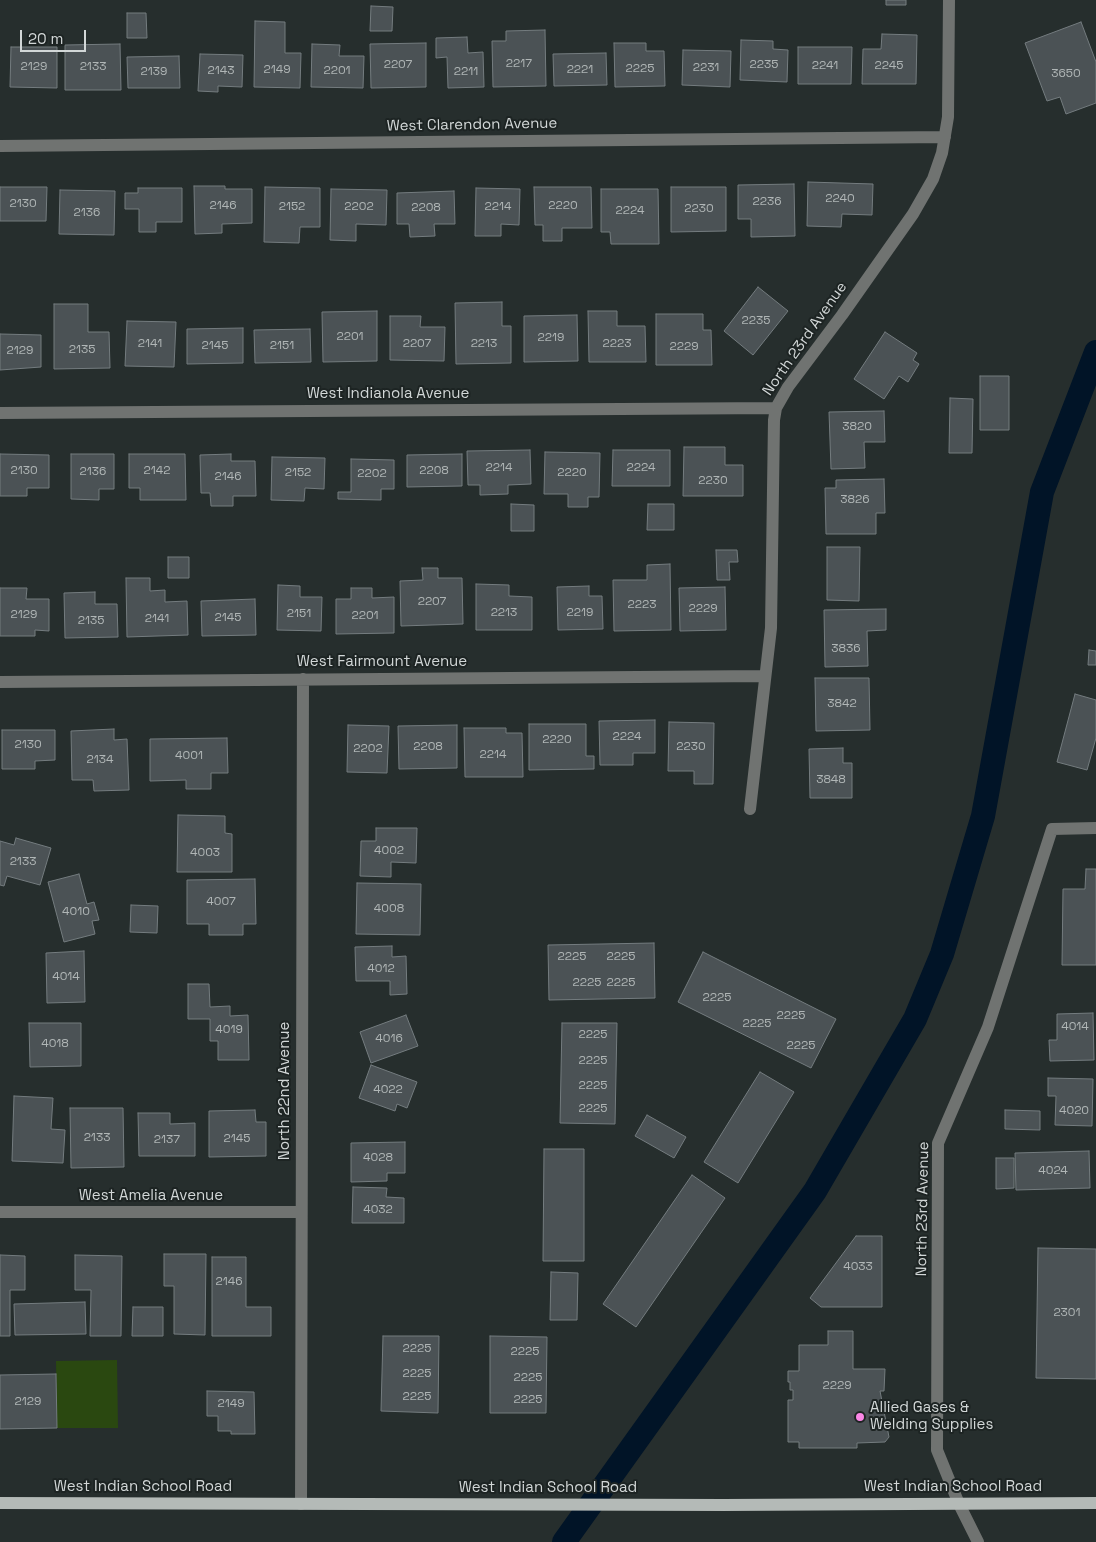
<!DOCTYPE html>
<html>
<head>
<meta charset="utf-8">
<style>
	body { margin:0 }
	#map { position:relative; width:1096px; height:1542px; overflow:hidden; background:#262e2d; font-family:"Space Grotesk",sans-serif }
	canvas { display:block }
	.scale { position:absolute; left:20px; top:30px; width:66px; height:22px; box-sizing:border-box; border:2px solid #d2d7d7; border-top:0; padding-left:6px; font-size:15px; line-height:18px; white-space:nowrap; color:#d2d7d7; -webkit-text-stroke:4px #1d2423; paint-order:stroke }
</style>
</head>
<body>
<div id="map">
<canvas width="1096" height="1542"></canvas>
<div class="scale">20 m</div>
</div>
<script>
const context = document.querySelector('canvas').getContext('2d');
context.lineJoin = 'round';
function fill(path, color) { context.fillStyle = color; context.fill(path, 'evenodd'); }
const shape = rows => new Path2D(rows.map(r => 'M' + r).join(''));
function strokePath(path, color, width, dash) { context.strokeStyle = color; context.lineWidth = width; context.lineCap = dash ? 'butt' : 'round'; context.setLineDash(dash || []); context.stroke(path); }
function label(font, color, halo, rows, align = 'center') {
  context.font = font + ' "Space Grotesk",sans-serif'; context.lineWidth = 4; context.setLineDash([]); context.textBaseline = 'middle'; context.strokeStyle = halo; context.fillStyle = color; for (const [text, x, y, turn = 0] of rows) {
    context.save(); context.translate(x, y); context.rotate((+turn || 0) * Math.PI / 180); context.textAlign = isNaN(turn) ? turn : align; if (halo) context.strokeText(text, 0, 0); context.fillText(text, 0, 0); context.restore();
  }
}
const green = shape([
	[117,1360,118,1428,57,1428,56,1361]
]);
const canal = shape([
	[564,1542,815,1191,915,1019,942,954,983,816,1042,492,1096,352]
]);
const building = shape([
	[886,0,906,0,906,5,886,5,886,0],
	[371,6,393,7,392,31,370,31,371,6],
	[127,13,146,13,147,38,127,38,127,13],
	[255,21,285,22,285,53,301,53,300,88,254,87,255,21],
	[1081,22,1096,62,1096,103,1066,114,1060,97,1047,101,1025,43,1081,22],
	[545,30,546,86,493,87,492,41,506,41,506,31,545,30],
	[882,34,917,35,916,84,862,84,863,49,881,49,882,34],
	[467,37,468,53,483,52,484,87,448,88,447,57,436,58,436,38,467,37],
	[741,40,773,41,773,49,788,50,787,82,740,80,741,40],
	[426,43,426,87,371,88,370,44,426,43],
	[614,43,646,43,646,51,664,51,665,86,615,87,614,43],
	[120,44,121,90,65,90,65,45,120,44],
	[312,44,340,45,339,56,364,56,363,88,311,87,312,44],
	[11,47,57,47,57,88,10,87,11,47],
	[798,47,852,47,851,84,798,84,798,47],
	[683,50,731,51,730,87,682,85,683,50],
	[606,53,607,85,554,86,553,54,606,53],
	[200,54,243,55,242,87,218,86,218,92,198,91,200,54],
	[179,56,180,88,128,88,127,57,179,56],
	[808,182,873,184,872,215,842,214,841,227,807,226,808,182],
	[794,184,795,236,751,237,751,219,738,219,738,185,794,184],
	[194,186,225,186,225,189,252,189,252,223,222,224,222,233,195,234,194,186],
	[0,187,47,187,46,221,0,221,0,187],
	[265,187,320,188,320,227,300,227,299,243,264,242,265,187],
	[534,187,591,187,592,228,562,228,562,241,543,241,543,225,535,225,534,187],
	[671,187,726,187,726,231,671,232,671,187],
	[138,188,182,188,182,222,156,222,156,232,139,232,139,209,125,209,125,193,138,193,138,188],
	[476,188,520,189,519,225,501,224,501,236,475,236,476,188],
	[331,189,387,190,386,225,356,224,356,241,330,240,331,189],
	[601,189,658,189,659,244,611,244,610,232,601,232,601,189],
	[60,190,115,191,114,235,59,234,60,190],
	[454,191,455,224,434,224,435,236,410,237,409,224,397,224,397,193,454,191],
	[758,287,788,311,753,355,724,331,758,287],
	[502,302,502,326,511,326,511,363,456,364,455,303,502,302],
	[54,304,88,304,88,332,109,332,110,368,54,369,54,304],
	[377,311,377,361,323,362,322,312,377,311],
	[588,311,617,311,617,326,645,326,646,362,589,362,588,311],
	[656,314,703,314,703,330,711,330,712,365,656,365,656,314],
	[577,315,578,361,524,362,524,316,577,315],
	[390,316,421,316,420,327,445,327,444,361,390,360,390,316],
	[127,321,176,322,174,367,125,366,127,321],
	[243,328,243,363,187,364,187,329,243,328],
	[310,329,311,362,255,363,254,330,310,329],
	[885,332,917,353,913,360,919,364,908,382,899,376,884,399,854,379,885,332],
	[0,334,41,335,41,367,0,370,0,334],
	[980,376,1009,376,1009,430,980,430,980,376],
	[950,398,973,399,972,453,949,453,950,398],
	[884,411,885,442,864,442,865,468,831,469,829,412,884,411],
	[684,447,725,447,725,465,743,465,743,496,683,496,684,447],
	[530,450,531,484,508,485,508,494,480,495,480,485,468,485,467,451,530,450],
	[613,450,670,450,670,486,612,486,613,450],
	[545,452,600,453,599,497,588,497,588,507,568,507,568,494,544,494,545,452],
	[0,454,49,455,49,488,27,488,27,496,0,496,0,454],
	[71,454,114,454,114,489,99,489,99,500,71,499,71,454],
	[129,454,185,454,186,500,140,500,140,488,129,488,129,454],
	[231,454,231,461,255,461,256,496,233,496,233,506,211,506,210,493,201,493,200,455,231,454],
	[462,454,462,486,407,487,407,455,462,454],
	[272,457,325,458,324,489,305,488,304,501,271,500,272,457],
	[351,459,394,460,394,489,381,489,381,500,338,499,338,492,351,492,351,459],
	[884,479,885,513,876,513,876,534,826,534,825,488,836,488,836,480,884,479],
	[511,504,534,505,534,531,511,531,511,504],
	[648,504,674,504,674,530,647,530,648,504],
	[827,547,860,547,859,601,827,600,827,547],
	[716,550,737,550,738,562,729,562,730,580,717,580,716,550],
	[168,557,189,557,189,578,168,578,168,557],
	[670,564,671,630,614,631,613,580,647,580,647,565,670,564],
	[422,568,438,568,438,578,462,578,463,624,401,626,400,581,423,580,422,568],
	[126,578,150,578,150,591,165,590,165,602,187,601,188,635,127,637,126,578],
	[476,584,509,585,509,596,532,597,532,630,476,630,476,584],
	[278,585,300,586,300,597,322,597,321,631,277,630,278,585],
	[589,586,589,596,602,596,603,629,558,630,557,587,589,586],
	[725,587,726,630,680,631,679,588,725,587],
	[0,588,27,588,26,599,49,599,49,631,35,630,35,636,0,636,0,588],
	[351,588,372,588,372,598,394,597,394,633,336,634,336,599,351,599,351,588],
	[95,592,95,604,117,604,118,637,65,638,64,593,95,592],
	[255,599,256,635,202,636,201,601,255,599],
	[886,609,886,630,867,631,868,666,825,667,824,610,886,609],
	[1089,650,1096,651,1096,665,1088,665,1089,650],
	[815,678,869,678,870,730,816,731,815,678],
	[1075,694,1096,700,1096,738,1087,770,1057,762,1075,694],
	[655,720,655,753,633,753,633,765,600,765,599,721,655,720],
	[669,722,714,723,713,784,694,784,694,771,668,771,669,722],
	[529,724,586,724,586,756,594,756,594,769,529,770,529,724],
	[348,725,389,726,387,773,347,772,348,725],
	[457,725,457,768,399,769,398,726,457,725],
	[464,728,506,728,506,733,522,733,523,777,465,777,464,728],
	[114,729,114,740,127,739,129,790,94,791,93,780,72,780,71,731,114,729],
	[2,730,55,730,55,760,35,761,35,769,2,769,2,730],
	[227,738,228,773,211,773,211,789,186,789,186,780,150,781,150,739,227,738],
	[843,748,843,763,852,763,852,798,810,798,809,749,843,748],
	[178,815,225,816,225,833,232,834,232,872,177,872,178,815],
	[376,828,417,828,416,863,391,862,391,877,360,876,361,841,376,841,376,828],
	[16,838,51,848,40,885,7,876,4,886,0,885,0,841,14,845,16,838],
	[1086,869,1096,869,1096,965,1062,965,1063,889,1085,889,1086,869],
	[79,874,87,904,94,902,99,920,92,921,95,934,64,942,48,882,79,874],
	[255,879,256,924,243,924,243,935,209,935,209,924,187,924,187,880,255,879],
	[357,883,421,884,420,935,356,934,357,883],
	[131,905,158,906,157,933,130,932,131,905],
	[654,943,655,998,549,1000,548,945,654,943],
	[392,946,392,957,406,956,407,994,390,995,390,981,356,981,355,947,392,946],
	[84,951,85,1002,47,1003,46,953,84,951],
	[703,952,836,1019,811,1068,678,1002,703,952],
	[188,984,209,984,210,1007,230,1006,230,1016,248,1015,249,1060,218,1060,218,1041,210,1041,210,1019,188,1019,188,984],
	[1093,1013,1094,1060,1050,1061,1049,1040,1057,1040,1057,1014,1093,1013],
	[406,1015,418,1046,371,1063,360,1032,406,1015],
	[29,1023,81,1023,81,1066,30,1067,29,1023],
	[562,1023,617,1023,615,1124,560,1123,562,1023],
	[371,1065,417,1082,407,1108,397,1104,395,1111,359,1098,371,1065],
	[760,1072,794,1092,738,1183,704,1162,760,1072],
	[1048,1078,1093,1079,1092,1126,1055,1125,1056,1096,1048,1096,1048,1078],
	[14,1096,53,1098,51,1129,65,1130,63,1163,12,1161,14,1096],
	[70,1108,123,1108,124,1167,71,1168,70,1108],
	[255,1110,256,1122,266,1122,266,1156,209,1157,209,1111,255,1110],
	[1005,1110,1040,1111,1040,1130,1005,1129,1005,1110],
	[138,1113,170,1113,170,1124,195,1123,195,1156,139,1156,138,1113],
	[647,1115,686,1137,674,1158,635,1136,647,1115],
	[405,1142,405,1173,387,1173,387,1181,351,1182,351,1143,405,1142],
	[544,1149,584,1149,584,1261,543,1261,544,1149],
	[1089,1151,1090,1188,1016,1190,1015,1153,1089,1151],
	[996,1158,1014,1158,1014,1188,996,1189,996,1158],
	[692,1175,725,1198,636,1327,603,1304,692,1175],
	[353,1187,387,1188,386,1197,404,1198,404,1223,352,1223,353,1187],
	[856,1236,882,1236,882,1307,821,1307,810,1298,856,1236],
	[1038,1248,1096,1249,1096,1379,1036,1378,1038,1248],
	[164,1254,206,1254,205,1335,174,1334,174,1286,164,1286,164,1254],
	[0,1255,25,1256,25,1290,10,1290,10,1336,0,1336,0,1255],
	[75,1255,122,1256,121,1336,90,1336,91,1290,75,1290,75,1255],
	[212,1257,246,1257,246,1307,271,1307,271,1336,212,1336,212,1257],
	[551,1272,578,1273,577,1320,550,1320,551,1272],
	[85,1302,86,1334,15,1335,14,1304,85,1302],
	[133,1307,163,1307,163,1336,132,1336,133,1307],
	[828,1331,853,1331,853,1369,885,1369,884,1391,880,1391,889,1437,885,1442,857,1443,857,1448,799,1448,799,1442,788,1442,788,1400,793,1400,793,1390,790,1390,790,1382,788,1382,788,1371,799,1371,799,1345,828,1345,828,1331],
	[383,1336,439,1336,438,1413,381,1411,383,1336],
	[490,1336,547,1337,546,1413,490,1413,490,1336],
	[56,1374,57,1428,0,1429,0,1375,56,1374],
	[207,1391,254,1392,255,1434,231,1434,231,1431,218,1431,218,1416,207,1416,207,1391]
]);
const minor = shape([
	[0,146,945,137],
	[0,413,776,408],
	[0,682,765,676],
	[750,809,771,628,774,420,776,408,788,387,842,315,913,214,933,179,942,153,948,117,949,0],
	[0,1212,301,1212],
	[301,1504,303,679],
	[978,1542,959,1504,937,1450,938,1143,988,1027,1052,829,1096,828]
]);
const major = shape([
	[0,1503,724,1505,1096,1503]
]);
const markers = [
	[860,1417,5,"#fa87e6"]
];
const numberNames = [
	["2217",519,64],
	["2207",398,65],
	["2235",764,65],
	["2241",825,66],
	["2245",889,66],
	["2129",34,67],
	["2133",93,67],
	["2231",706,68],
	["2225",640,69],
	["2149",277,70],
	["2221",580,70],
	["2143",221,71],
	["2201",337,71],
	["2139",154,72],
	["2211",466,72],
	["3650",1066,74],
	["2240",840,199],
	["2236",767,202],
	["2130",23,204],
	["2146",223,206],
	["2220",563,206],
	["2152",292,207],
	["2202",359,207],
	["2214",498,207],
	["2208",426,208],
	["2230",699,209],
	["2224",630,211],
	["2136",87,213],
	["2235",756,321],
	["2201",350,337],
	["2219",551,338],
	["2141",150,344],
	["2207",417,344],
	["2213",484,344],
	["2223",617,344],
	["2145",215,346],
	["2151",282,346],
	["2229",684,347],
	["2135",82,350],
	["2129",20,351],
	["3820",857,427],
	["2214",499,468],
	["2224",641,468],
	["2130",24,471],
	["2142",157,471],
	["2208",434,471],
	["2136",93,472],
	["2152",298,473],
	["2220",572,473],
	["2202",372,474],
	["2146",228,477],
	["2230",713,481],
	["3826",855,500],
	["2207",432,602],
	["2223",642,605],
	["2229",703,609],
	["2213",504,613],
	["2219",580,613],
	["2151",299,614],
	["2129",24,615],
	["2201",365,616],
	["2145",228,618],
	["2141",157,619],
	["2135",91,621],
	["3836",846,649],
	["3842",842,704],
	["2224",627,737],
	["2220",557,740],
	["2130",28,745],
	["2208",428,747],
	["2230",691,747],
	["2202",368,749],
	["2214",493,755],
	["4001",189,756],
	["2134",100,760],
	["3848",831,780],
	["4002",389,851],
	["4003",205,853],
	["2133",23,862],
	["4007",221,902],
	["4008",389,909],
	["4010",76,912],
	["2225",572,957],
	["2225",621,957],
	["4012",381,969],
	["4014",66,977],
	["2225",587,983],
	["2225",621,983],
	["2225",717,998],
	["2225",791,1016],
	["2225",757,1024],
	["4014",1075,1027],
	["4019",229,1030],
	["2225",593,1035],
	["4016",389,1039],
	["4018",55,1044],
	["2225",801,1046],
	["2225",593,1061],
	["2225",593,1086],
	["4022",388,1090],
	["2225",593,1109],
	["4020",1074,1111],
	["2133",97,1138],
	["2145",237,1139],
	["2137",167,1140],
	["4028",378,1158],
	["4024",1053,1171],
	["4032",378,1210],
	["4033",858,1267],
	["2146",229,1282],
	["2301",1067,1313],
	["2225",417,1349],
	["2225",525,1352],
	["2225",417,1374],
	["2225",528,1378],
	["2229",837,1386],
	["2225",417,1397],
	["2225",528,1400],
	["2129",28,1402],
	["2149",231,1404]
];
const streetNames = [
	["West Clarendon Avenue",472,125,-1],
	["North 23rd Avenue",805,339,-55],
	["West Indianola Avenue",388,394],
	["West Fairmount Avenue",382,662],
	["North 22nd Avenue",285,1091,-90],
	["West Amelia Avenue",151,1196],
	["North 23rd Avenue",923,1209,-89],
	["West Indian School Road",143,1487],
	["West Indian School Road",953,1487],
	["West Indian School Road",548,1488]
];
const poiNames = [
	["Allied Gases &",870,1408],
	["Welding Supplies",870,1425]
];
fill(green, '#2a4810');
strokePath(canal, '#011427', 24);
fill(building, '#4b5255');
strokePath(building, '#747c7f', 1);
strokePath(minor, '#707371', 12);
strokePath(major, '#b4bab7', 12);
for (const [x, y, r, color] of markers) { const dot = new Path2D(); dot.arc(x, y, r, 0, 2 * Math.PI); context.fillStyle = color; context.fill(dot); strokePath(dot, '#1d2423', 2); }
label('12px', '#b0b6b6', null, numberNames);
label('15px', '#d2d7d7', '#1d2423', streetNames);
label('15px', '#d2d7d7', '#1d2423', poiNames, 'left');
</script>
</body>
</html>
